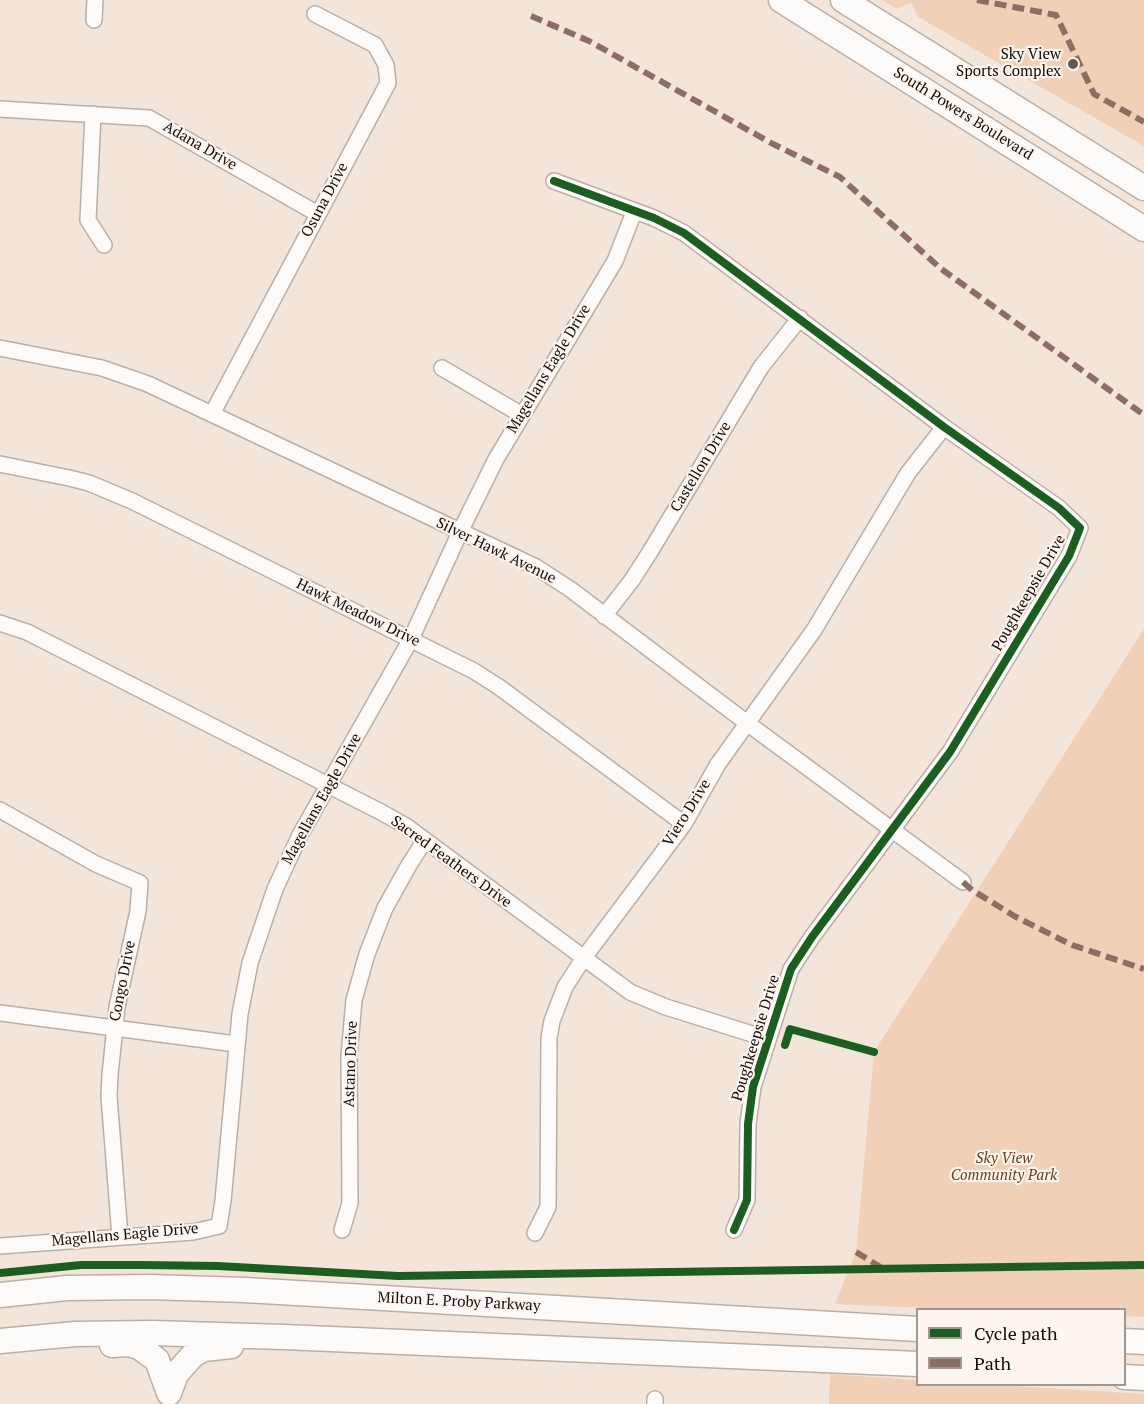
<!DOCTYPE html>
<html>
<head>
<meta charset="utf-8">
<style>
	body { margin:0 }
	#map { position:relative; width:1144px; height:1404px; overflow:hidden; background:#f4e5da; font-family:"PT Serif",serif }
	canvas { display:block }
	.legend { position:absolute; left:916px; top:1308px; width:210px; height:78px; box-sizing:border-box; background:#fcf5f0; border:2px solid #a09792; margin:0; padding:8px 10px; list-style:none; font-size:18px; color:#150b04 }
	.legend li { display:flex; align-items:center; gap:12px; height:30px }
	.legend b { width:30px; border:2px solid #a09792 }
</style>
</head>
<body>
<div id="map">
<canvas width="1144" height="1404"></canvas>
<ul class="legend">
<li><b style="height:8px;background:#1b5e20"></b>Cycle path</li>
<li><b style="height:8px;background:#8d6e63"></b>Path</li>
</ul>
</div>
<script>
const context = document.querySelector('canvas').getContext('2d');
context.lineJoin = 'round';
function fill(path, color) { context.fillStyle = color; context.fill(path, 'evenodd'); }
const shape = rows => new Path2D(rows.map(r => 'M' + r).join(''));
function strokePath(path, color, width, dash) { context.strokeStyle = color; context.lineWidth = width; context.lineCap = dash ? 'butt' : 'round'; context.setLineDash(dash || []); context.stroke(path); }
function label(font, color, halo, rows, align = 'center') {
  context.font = font + ' "PT Serif",serif'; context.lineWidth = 4.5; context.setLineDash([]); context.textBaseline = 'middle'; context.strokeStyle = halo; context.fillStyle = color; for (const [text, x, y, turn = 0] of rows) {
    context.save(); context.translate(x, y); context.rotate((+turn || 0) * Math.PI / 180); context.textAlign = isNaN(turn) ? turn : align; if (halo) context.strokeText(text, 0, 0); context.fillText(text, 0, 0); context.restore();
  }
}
const green = shape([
	[882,0,1144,0,1144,146,918,17,911,2,897,9],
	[1144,629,1144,1317,1125,1316,1124,1310,967,1310,835,1304,856,1252,874,1052],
	[830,1374,917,1380,918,1384,997,1385,1144,1394,1144,1404,829,1404]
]);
const minor = shape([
	[94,20,95,0],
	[0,109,149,118,318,214],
	[93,114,88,220,104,245],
	[554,181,654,218,684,233,944,427,1059,508,1080,528,1069,556,950,752,812,937,791,969,753,1087,748,1124,747,1200,734,1230],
	[0,348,102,368,148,384,536,567,570,589,747,723,963,882],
	[442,368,522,415],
	[212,414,388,83,386,65,375,45,315,14],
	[0,464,69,478,89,483,132,501,474,671,499,687,684,824],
	[604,616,632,580,650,552,761,367,800,318],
	[0,623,27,632,381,812,406,826,630,992,666,1007,768,1039],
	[0,810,96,864,140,883,138,911,117,1007,110,1075,109,1096,120,1237],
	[0,1013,236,1044],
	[342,1230,350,1203,349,1056,354,1000,367,954,385,908,409,865,425,840],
	[535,1233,548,1207,549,1038,552,1021,565,987,583,959,684,824,718,764,814,630,908,473,944,427],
	[0,1246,193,1232,219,1226,223,1201,240,1014,250,963,275,889,300,835,411,639,460,532,496,459,615,261,634,212],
	[655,1404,655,1399]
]);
const trunk = shape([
	[781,0,1144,229],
	[843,0,1144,188],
	[0,1295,67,1288,149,1287,245,1290,918,1329],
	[0,1341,75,1334,152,1333,284,1337,918,1364],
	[1124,1341,1144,1342],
	[112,1345,128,1344,139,1347,157,1360,169,1393],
	[1124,1377,1144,1378],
	[169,1393,176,1374,193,1355,204,1349,231,1346]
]);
const quiet = shape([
	[977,0,1056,15,1094,94,1144,122],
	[531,16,589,41,773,144,840,177,940,268,1144,415],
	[963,882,972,890,1016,917,1072,945,1144,969],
	[856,1252,882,1268]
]);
const cycleway = shape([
	[554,181,654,218,684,233,944,427,1059,508,1080,528,1069,556,950,752,812,937,791,969,753,1087,748,1124,747,1200,734,1230],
	[785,1045,790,1029,874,1052],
	[0,1273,81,1265,142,1265,218,1266,398,1276,1144,1265]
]);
const markers = [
	[1073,64,6,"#63574f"]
];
const poiNames = [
	["Sky View",1061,55],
	["Sports Complex",1061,72]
];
const streetNames = [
	["South Powers Boulevard",963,114,32],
	["Adana Drive",200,146,30],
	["Osuna Drive",325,200,-62],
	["Magellans Eagle Drive",549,369,-59],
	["Castellon Drive",701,467,-59],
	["Silver Hawk Avenue",496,551,26],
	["Poughkeepsie Drive",1029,593,-60],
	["Hawk Meadow Drive",358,613,26],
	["Magellans Eagle Drive",322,799,-61],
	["Viero Drive",687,813,-58],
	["Sacred Feathers Drive",451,862,36],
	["Congo Drive",123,981,-79],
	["Poughkeepsie Drive",756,1038,-73],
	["Astano Drive",351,1064,-88],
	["Magellans Eagle Drive",125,1235,-5],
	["Milton E. Proby Parkway",459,1302,3]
];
const parkNames = [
	["Sky View",1004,1159],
	["Community Park",1004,1176]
];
fill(green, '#f0d0b6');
strokePath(minor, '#bbafa5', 18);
strokePath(trunk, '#bbafa5', 27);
strokePath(minor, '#fdfbf9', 15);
strokePath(trunk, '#fdfbf9', 24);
strokePath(quiet, '#8d6e63', 6, [12, 6]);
strokePath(cycleway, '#1b5e20', 8);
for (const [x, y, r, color] of markers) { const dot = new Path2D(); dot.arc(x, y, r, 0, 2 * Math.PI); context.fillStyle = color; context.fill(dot); strokePath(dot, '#fcf5f0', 2); }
label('15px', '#150b04', '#fcf5f0', poiNames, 'right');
label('15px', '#150b04', '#fcf5f0', streetNames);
label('italic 15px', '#6b3e14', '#fcf5f0', parkNames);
</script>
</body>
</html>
